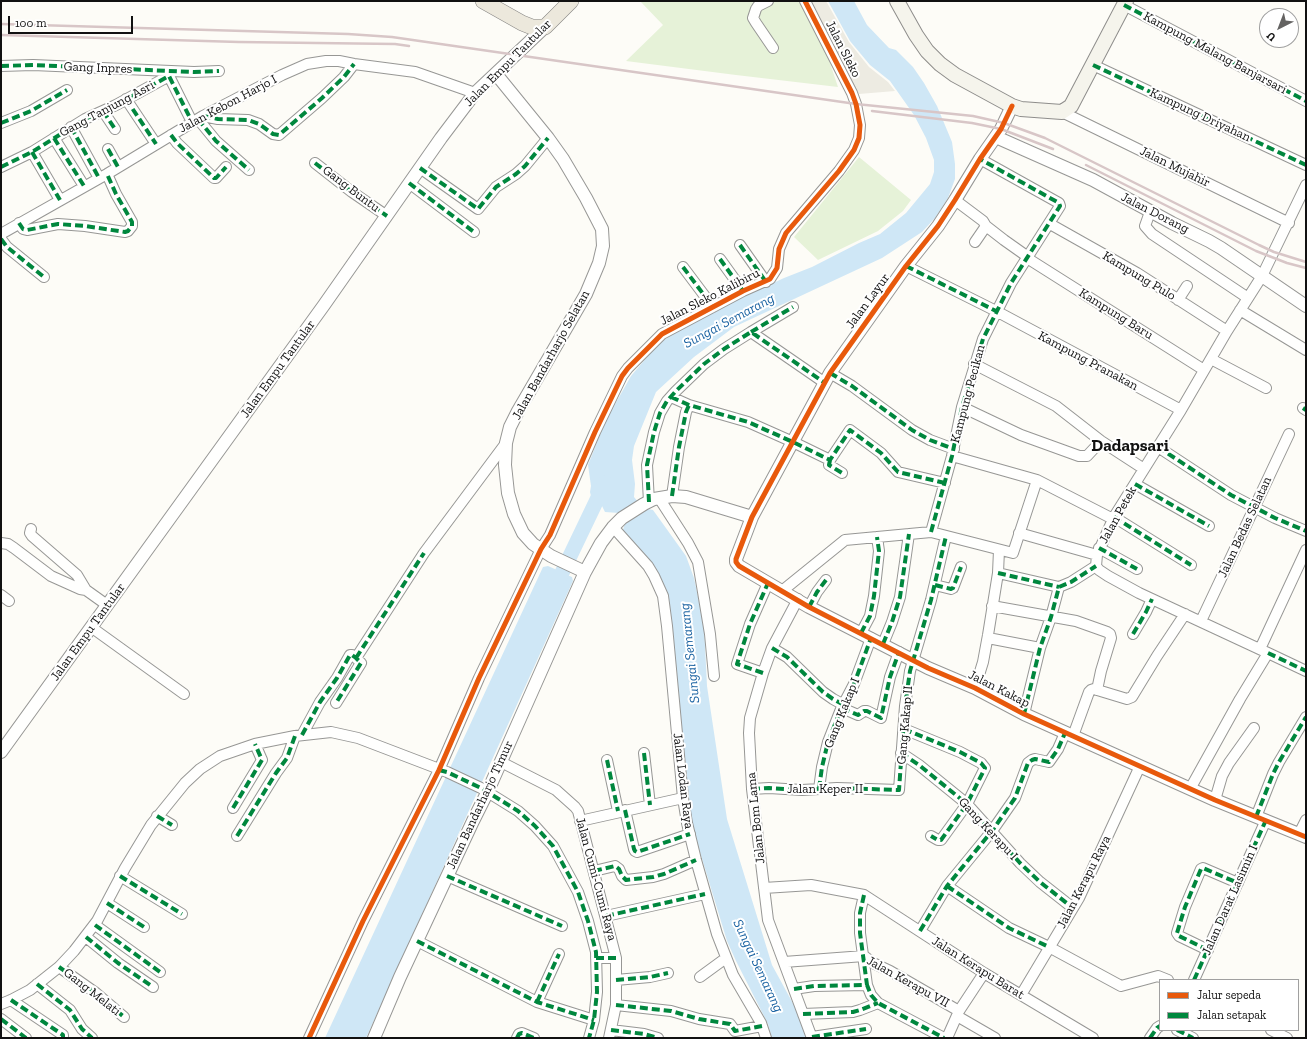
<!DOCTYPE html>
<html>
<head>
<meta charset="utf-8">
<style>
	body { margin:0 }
	#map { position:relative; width:1307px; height:1039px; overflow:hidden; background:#fdfcf7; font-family:"Zilla Slab",serif }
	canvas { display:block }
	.frame { position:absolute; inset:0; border:2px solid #111; pointer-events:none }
	.legend { position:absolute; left:1159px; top:979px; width:140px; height:52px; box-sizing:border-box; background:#fff; border:1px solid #a0a0a0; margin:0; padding:5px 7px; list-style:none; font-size:12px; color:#111 }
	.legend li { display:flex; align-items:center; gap:8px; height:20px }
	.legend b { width:20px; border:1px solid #a0a0a0 }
	.north { position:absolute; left:1259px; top:8px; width:40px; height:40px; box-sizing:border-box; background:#fff; border:1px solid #a0a0a0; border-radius:50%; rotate:222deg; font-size:11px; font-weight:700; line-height:16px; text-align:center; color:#111 }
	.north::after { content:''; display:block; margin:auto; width:14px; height:18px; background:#646362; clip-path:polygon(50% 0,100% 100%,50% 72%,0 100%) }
	.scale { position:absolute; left:8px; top:16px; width:125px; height:18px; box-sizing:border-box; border:2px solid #111; border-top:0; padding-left:5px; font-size:12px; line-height:14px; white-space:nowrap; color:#111; -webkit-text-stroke:3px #fff; paint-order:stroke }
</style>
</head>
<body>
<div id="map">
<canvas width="1307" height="1039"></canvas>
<div class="frame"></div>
<ul class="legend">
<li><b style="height:5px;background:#e8590c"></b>Jalur sepeda</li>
<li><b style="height:5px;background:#00873e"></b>Jalan setapak</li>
</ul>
<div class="north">U</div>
<div class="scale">100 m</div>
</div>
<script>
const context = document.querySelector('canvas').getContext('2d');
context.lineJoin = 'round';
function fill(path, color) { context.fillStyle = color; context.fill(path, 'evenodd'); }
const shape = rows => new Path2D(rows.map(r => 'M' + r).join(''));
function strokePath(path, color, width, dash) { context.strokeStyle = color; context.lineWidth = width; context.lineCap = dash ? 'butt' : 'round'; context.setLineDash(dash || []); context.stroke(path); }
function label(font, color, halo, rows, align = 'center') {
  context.font = font + ' "Zilla Slab",serif'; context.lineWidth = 4; context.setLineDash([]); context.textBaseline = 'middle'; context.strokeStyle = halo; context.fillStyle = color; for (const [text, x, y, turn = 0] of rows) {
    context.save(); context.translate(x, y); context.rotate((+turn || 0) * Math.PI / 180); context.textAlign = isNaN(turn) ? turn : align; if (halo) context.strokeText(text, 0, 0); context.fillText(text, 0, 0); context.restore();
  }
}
const green = shape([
	[640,1,801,1,826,51,838,87,736,75,626,61,663,25],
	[859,157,911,200,903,211,878,231,818,260,794,237]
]);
const plaza = shape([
	[809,1,826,1,849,42,869,67,888,82,895,91,859,94]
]);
const water = shape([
	[828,1,854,1,867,25,889,48,896,50,913,67,924,83,937,106,952,142,955,164,955,179,948,198,935,218,922,232,882,258,734,327,694,357,656,392,634,446,632,460,635,484,634,497,643,508,653,510,686,556,694,578,704,625,707,686,727,819,772,965,801,1018,807,1038,772,1038,768,1024,736,961,727,941,692,826,670,615,666,592,622,533,626,520,619,513,605,512,602,506,591,496,590,492,591,486,588,465,606,420,631,376,658,344,694,320,784,278,812,267,859,243,880,234,906,213,930,184,934,172,934,160,926,138,914,115,890,81,870,65,850,41],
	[548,566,557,570,559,567,566,571,565,574,572,577,573,581,366,1038,325,1038,543,567]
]);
const river = shape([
	[560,577,605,483]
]);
const minor = shape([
	[768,1,758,6,756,9,753,18,756,23,773,48],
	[1124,5,1306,101],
	[1093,65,1306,165],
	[1,66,33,65,194,72,219,71],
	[126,99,156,144],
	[103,111,115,129],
	[1062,112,1289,223],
	[203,116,218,119,248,120,259,124,273,134,279,135,322,98,344,77,354,64],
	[198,119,216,141,249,170],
	[1,123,31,111,67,90],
	[71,127,99,178],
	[171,135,177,143,214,178,216,178,226,167],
	[54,138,84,186],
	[108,149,118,167],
	[32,152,60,200],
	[315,163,352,192,387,216],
	[1,167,32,152,85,119,116,105,169,76,192,122],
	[420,168,478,209,496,187,516,174,525,166,548,138],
	[409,183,474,232],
	[955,200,983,221,986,226,975,242],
	[1150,212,1145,226,1152,234,1248,298],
	[19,223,23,229,27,230,58,224,85,226,125,232,128,231,132,226,132,222,116,194,107,174],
	[1050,224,1137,273,1227,331],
	[986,226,1004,240,1028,257],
	[1,234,107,174,203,116,282,75,307,64,326,61,339,61,354,64,415,72,475,93],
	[1,239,7,247,44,277],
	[740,245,766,282],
	[1027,258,1204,370],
	[720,259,743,291],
	[906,266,996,311,1181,410],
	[683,267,713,307],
	[1178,300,1187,286],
	[1240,310,1306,350],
	[751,332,793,307],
	[1211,359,1266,388],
	[974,364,1056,406,1101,441,1144,469],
	[830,373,852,386,912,430,930,440,954,449],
	[671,397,689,405,748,422,793,442,830,460,850,430,881,453,898,472,945,483],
	[962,407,1021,435,1079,456,1087,456,1101,441],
	[1303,408,1306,410],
	[1158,447,1231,495,1275,518,1306,531],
	[952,456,1037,480,1113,519],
	[830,460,829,465,842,473],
	[1135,484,1209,526],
	[672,496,679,447,686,412,689,405],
	[659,498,688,543,698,562,710,634,714,676],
	[649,502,647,465,654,432,660,413,667,401,676,391,704,364,724,349,751,332,825,383],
	[1114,517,1191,565],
	[613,527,648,566,654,576,663,596,667,626,683,798,687,823,696,860,717,934,733,975,761,1023,766,1038],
	[31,529,30,533,32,536,77,575,86,590,107,605],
	[931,532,952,456,962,407,983,339,1011,283,1060,206,1059,203,980,159],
	[1019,533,1097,555],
	[1,543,8,544,14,548,51,576,80,589,86,590],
	[1099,548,1137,569],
	[998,573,1059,587],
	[935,585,951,589,953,588,961,567],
	[1059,587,1071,582,1096,566],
	[782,591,845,540,931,532,1013,553,1037,480],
	[1,595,9,601],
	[798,599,772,648,763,673,750,718,749,733,752,789,768,920,812,1038],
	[992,606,1076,621,1107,632,1110,634,1111,638,1101,671,1097,690],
	[809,607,817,592,826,580],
	[1201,621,1289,434],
	[91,627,184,694],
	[861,633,870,616,874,596,879,551,877,537],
	[1133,634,1146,612,1152,599],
	[988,638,1040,648],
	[883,644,892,622,900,597,909,534],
	[772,648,787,657,823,692,833,699,844,705],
	[1260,649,1306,550],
	[1268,653,1306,671],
	[356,658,424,553,506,443],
	[763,673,737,664,750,624,768,583],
	[975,688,983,662,988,635,998,573,999,550],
	[842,708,858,715,864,711,867,711,881,718,890,677,899,652],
	[1024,714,1040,648,1051,617,1059,587],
	[904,729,960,752,981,763,985,768,967,804,941,840,938,840,931,836],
	[302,735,320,702,337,678,350,655,352,655,356,658,361,663,336,703],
	[1073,736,1089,692,1091,690,1094,689,1127,699,1132,697,1157,656,1185,614],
	[644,753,650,805],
	[901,753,919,765,967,804,1020,863,1040,882,1073,908],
	[607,760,618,811],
	[501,762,556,790,575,807,578,811,616,958,616,1005,609,1038],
	[752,789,769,788,802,790,837,788,899,790,905,706,910,671,931,600,946,536],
	[819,789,822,767,828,742,841,709,854,684,871,638],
	[1190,789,1240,699,1268,653,1139,593,1108,576,1099,570,1096,566,1097,555,1114,517,1181,410,1227,331,1262,276,1306,185],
	[1215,800,1222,776,1229,763,1254,728],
	[233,808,262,760,255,744],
	[625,810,634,849,635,851,637,852,690,834],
	[157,816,172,825],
	[1256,817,1273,774,1279,762,1306,717],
	[580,821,683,798],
	[1299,834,1306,820],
	[237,836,276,773,287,758,295,736],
	[594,871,615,866,619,869,622,876,626,880,653,877,664,874,696,860],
	[120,876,182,914],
	[447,876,562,926],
	[947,886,1009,928,1049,947,1121,986,1158,976,1168,980],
	[764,888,811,885,864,895,984,973,1093,1038],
	[864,895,860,913,860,933,867,985],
	[107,903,144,927],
	[606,916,705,894],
	[95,925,160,972],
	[920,931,947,886,992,831,1015,798,1028,763,1032,760,1035,759,1049,762,1058,749,1065,733],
	[86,937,118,963,153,987],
	[417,941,537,1002,594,1020],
	[1208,950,1179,936,1177,933,1185,907,1201,869,1203,868,1238,883],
	[596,958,616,958],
	[784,962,864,956,873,963,890,971,959,1011],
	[59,967,96,993,124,1017],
	[700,977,726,958],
	[616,980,650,977,668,973],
	[1194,980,1266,820],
	[37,984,70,1010,82,1029,92,1038],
	[794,989,814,986,867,985,871,995,878,1003,944,1038],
	[1021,995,1079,898,1140,766],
	[11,1000,63,1035,63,1038],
	[537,1002,559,954],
	[1,1004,11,1000,30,990,59,967,74,951,97,921,125,868,151,825,185,783,200,769,220,756,255,744,295,736,331,732,358,738,447,772,481,788,518,811,535,826,553,846,578,892,588,921,596,952,597,992,594,1020,589,1038],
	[616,1005,671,1011,699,1019,730,1024,735,1031,762,1026],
	[803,1014,853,1012,860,1010,878,1003],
	[957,1016,995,1038],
	[1,1019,26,1038],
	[611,1030,644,1034,658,1038],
	[1177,1030,1193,1038],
	[1271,1030,1287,1038],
	[812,1037,866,1029],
	[309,1038,363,921,439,770,479,678,541,549,550,535,595,432,622,376,628,368,662,334,743,291,770,279,777,268,779,249,786,233,839,171,854,150,859,138,860,125,856,104,852,93,805,1],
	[517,1038,519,1034,522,1033,534,1038],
	[947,1038,959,1011,984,973],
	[1150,1038,1157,1028,1160,1026]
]);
const tertiary = shape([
	[496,74,548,138,563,159,586,198,602,229,603,246,599,263,586,294,518,411,510,427,506,443,505,465,508,493,514,514,523,533,533,544,551,556,585,572,601,543,613,527,622,518,644,504,654,499,672,496,686,497,752,517],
	[1012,106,1001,129,980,159,955,200,938,226,906,266,830,373,752,517,736,559,736,562,739,566,768,583,809,607,928,668,975,688,1024,714,1215,800,1306,837],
	[996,137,1093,180,1172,223,1209,241,1221,248,1306,306],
	[1,752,324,305,441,138,475,93,545,27],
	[374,1038,400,977,473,821,487,793,585,572]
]);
const secondary = shape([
	[897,1,916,35,927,51,940,64,955,75,1012,106,1021,109,1062,112,1071,106,1126,1]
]);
const primary = shape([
	[483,1,522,23,532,27,545,27,571,1]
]);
const rail = shape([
	[1,24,348,34,392,37,856,104,973,116,1004,123,1045,138,1259,245,1274,252,1306,262],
	[1,35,239,42,395,44,409,46],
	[872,111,972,123,1001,129,1053,149],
	[1086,165,1256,251,1287,263,1306,268]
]);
const quiet = shape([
	[1124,5,1306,101],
	[1093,65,1306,165],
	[1,66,33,65,194,72,219,71],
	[126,99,156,144],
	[103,111,115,129],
	[203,116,218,119,248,120,259,124,273,134,279,135,322,98,344,77,354,64],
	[198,119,216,141,249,170],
	[1,123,31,111,67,90],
	[71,127,99,178],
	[171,135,177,143,214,178,216,178,226,167],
	[54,138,84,186],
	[108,149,118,167],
	[32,152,60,200],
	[315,163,352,192,387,216],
	[1,167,32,152,85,119,116,105,169,76,192,122],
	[420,168,478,209,496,187,516,174,525,166,548,138],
	[409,183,474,232],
	[19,223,23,229,27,230,58,224,85,226,125,232,128,231,132,226,132,222,116,194,107,174],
	[1,239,7,247,44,277],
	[740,245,766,282],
	[720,259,743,291],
	[906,266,996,311],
	[683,267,713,307],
	[751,332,793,307],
	[830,373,852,386,912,430,930,440,954,449],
	[671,397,689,405,748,422,793,442,830,460,850,430,881,453,898,472,945,483],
	[1303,408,1306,410],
	[1158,447,1231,495,1275,518,1306,531],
	[830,460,829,465,842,473],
	[1135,484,1209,526],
	[672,496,679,447,686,412,689,405],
	[649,502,647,465,654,432,660,413,667,401,676,391,704,364,724,349,751,332,825,383],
	[1114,517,1191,565],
	[931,532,952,456,962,407,983,339,1011,283,1060,206,1059,203,980,159],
	[1099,548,1137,569],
	[998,573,1059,587],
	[935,585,951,589,953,588,961,567],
	[1059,587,1071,582,1096,566],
	[809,607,817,592,826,580],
	[861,633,870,616,874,596,879,551,877,537],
	[1133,634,1146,612,1152,599],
	[883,644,892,622,900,597,909,534],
	[772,648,787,657,823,692,833,699,844,705],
	[1268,653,1306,671],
	[356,658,424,553],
	[763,673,737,664,750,624,768,583],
	[842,708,858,715,864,711,867,711,881,718,890,677,899,652],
	[1024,714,1040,648,1051,617,1059,587],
	[904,729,960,752,981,763,985,768,967,804,941,840,938,840,931,836],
	[302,735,320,702,337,678,350,655,352,655,356,658,361,663,336,703],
	[644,753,650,805],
	[901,753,919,765,967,804,1020,863,1040,882,1073,908],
	[607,760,618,811],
	[439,770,447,772,481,788,518,811,535,826,553,846,565,868,578,892,588,921,596,952,597,992,594,1020,589,1038],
	[752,789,769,788,802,790,837,788,899,790,905,706,910,671,931,600,946,536],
	[819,789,822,767,828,742,841,709,854,684,871,638],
	[233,808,262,760,255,744],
	[625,810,634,849,635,851,637,852,690,834],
	[157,816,172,825],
	[1256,817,1273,774,1279,762,1306,717],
	[237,836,276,773,287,758,295,736],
	[594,871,615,866,619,869,622,876,626,880,653,877,664,874,696,860],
	[120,876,182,914],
	[447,876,562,926],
	[947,886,1009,928,1049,947],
	[864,895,860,913,860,933,867,985],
	[107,903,144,927],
	[606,916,705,894],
	[95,925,160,972],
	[920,931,947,886,992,831,1015,798,1028,763,1032,760,1035,759,1049,762,1058,749,1065,733],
	[86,937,118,963,153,987],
	[417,941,537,1002,594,1020],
	[1208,950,1179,936,1177,933,1185,907,1201,869,1203,868,1238,883],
	[596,958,616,958],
	[59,967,96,993,124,1017],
	[616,980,650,977,668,973],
	[1194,980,1266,820],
	[37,984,70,1010,82,1029,92,1038],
	[794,989,814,986,867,985,871,995,878,1003,944,1038],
	[11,1000,63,1035,63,1038],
	[537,1002,559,954],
	[616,1005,671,1011,699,1019,730,1024,735,1031,762,1026],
	[803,1014,853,1012,860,1010,878,1003],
	[1,1019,26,1038],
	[611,1030,644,1034,658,1038],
	[1177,1030,1193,1038],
	[812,1037,866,1029],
	[517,1038,519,1034,522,1033,534,1038],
	[1150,1038,1157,1028,1160,1026]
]);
const cycleway = shape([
	[1012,106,1001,129,980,159,955,200,938,226,906,266,830,373,752,517,736,559,736,562,739,566,768,583,809,607,928,668,975,688,1024,714,1215,800,1306,837],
	[309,1038,363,921,439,770,479,678,541,549,550,535,595,432,622,376,628,368,662,334,743,291,770,279,777,268,779,249,786,233,839,171,854,150,859,138,860,125,856,104,852,93,805,1]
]);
const streetNames = [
	["Jalan Sleko",843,49,63],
	["Kampung Malang Banjarsari",1215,53,28],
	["Jalan Empu Tantular",508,63,-45],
	["Gang Inpres",98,68,2],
	["Jalan Kebon Harjo I",228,104,-28],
	["Gang Tanjung Asri",107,109,-28],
	["Kampung Driyahan",1200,115,25],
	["Jalan Mujahir",1175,167,26],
	["Gang Buntu",351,189,37],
	["Jalan Dorang",1155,213,27],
	["Kampung Pulo",1139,276,31],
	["Jalan Sleko Kalibiru",710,297,-27],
	["Jalan Layur",868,301,-54],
	["Kampung Baru",1116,314,32],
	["Jalan Bandarharjo Selatan",551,355,-61],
	["Kampung Pranakan",1088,361,28],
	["Jalan Empu Tantular",278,369,-54],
	["Kampung Pecikan",968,394,-75],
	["Jalan Petek",1118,515,-61],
	["Jalan Bedas Selatan",1245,527,-65],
	["Jalan Empu Tantular",88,632,-54],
	["Jalan Kakap",999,689,27],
	["Gang Kakap I",842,713,-68],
	["Gang Kakap II",905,725,-85],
	["Jalan Lodan Raya",683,781,83],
	["Jalan Keper II",825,789],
	["Jalan Bandarharjo Timur",480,805,-65],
	["Jalan Bom Lama",756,818,-96],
	["Gang Kerapu I",988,829,47],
	["Jalan Cumi-Cumi Raya",596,879,75],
	["Jalan Kerapu Raya",1084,882,-63],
	["Jalan Darat Lasimin I",1230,900,-66],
	["Jalan Kerapu Barat",978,968,32],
	["Jalan Kerapu VII",908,982,29],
	["Gang Melati",92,992,38]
];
const waterNames = [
	["Sungai Semarang",729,321,-28],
	["Sungai Semarang",690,653,-96],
	["Sungai Semarang",758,966,65]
];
const districtNames = [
	["Dadapsari",1130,446]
];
fill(green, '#e6f2d8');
fill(plaza, '#edebe2');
fill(water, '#cfe7f6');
strokePath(river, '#cfe7f6', 15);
strokePath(minor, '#979795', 12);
strokePath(tertiary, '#979795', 14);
strokePath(secondary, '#8e8d8b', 16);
strokePath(primary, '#858482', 16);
strokePath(minor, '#fffffe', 10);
strokePath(tertiary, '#fffffe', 12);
strokePath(secondary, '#f5f4ec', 14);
strokePath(primary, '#ece8dc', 15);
strokePath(rail, '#d8c6c7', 2.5);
strokePath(quiet, '#00873e', 4, [8, 4]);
strokePath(cycleway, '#e8590c', 5);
label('13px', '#111', '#fff', streetNames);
label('italic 14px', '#1b63a2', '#fff', waterNames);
label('bold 17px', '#111', '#fff', districtNames);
</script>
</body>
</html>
